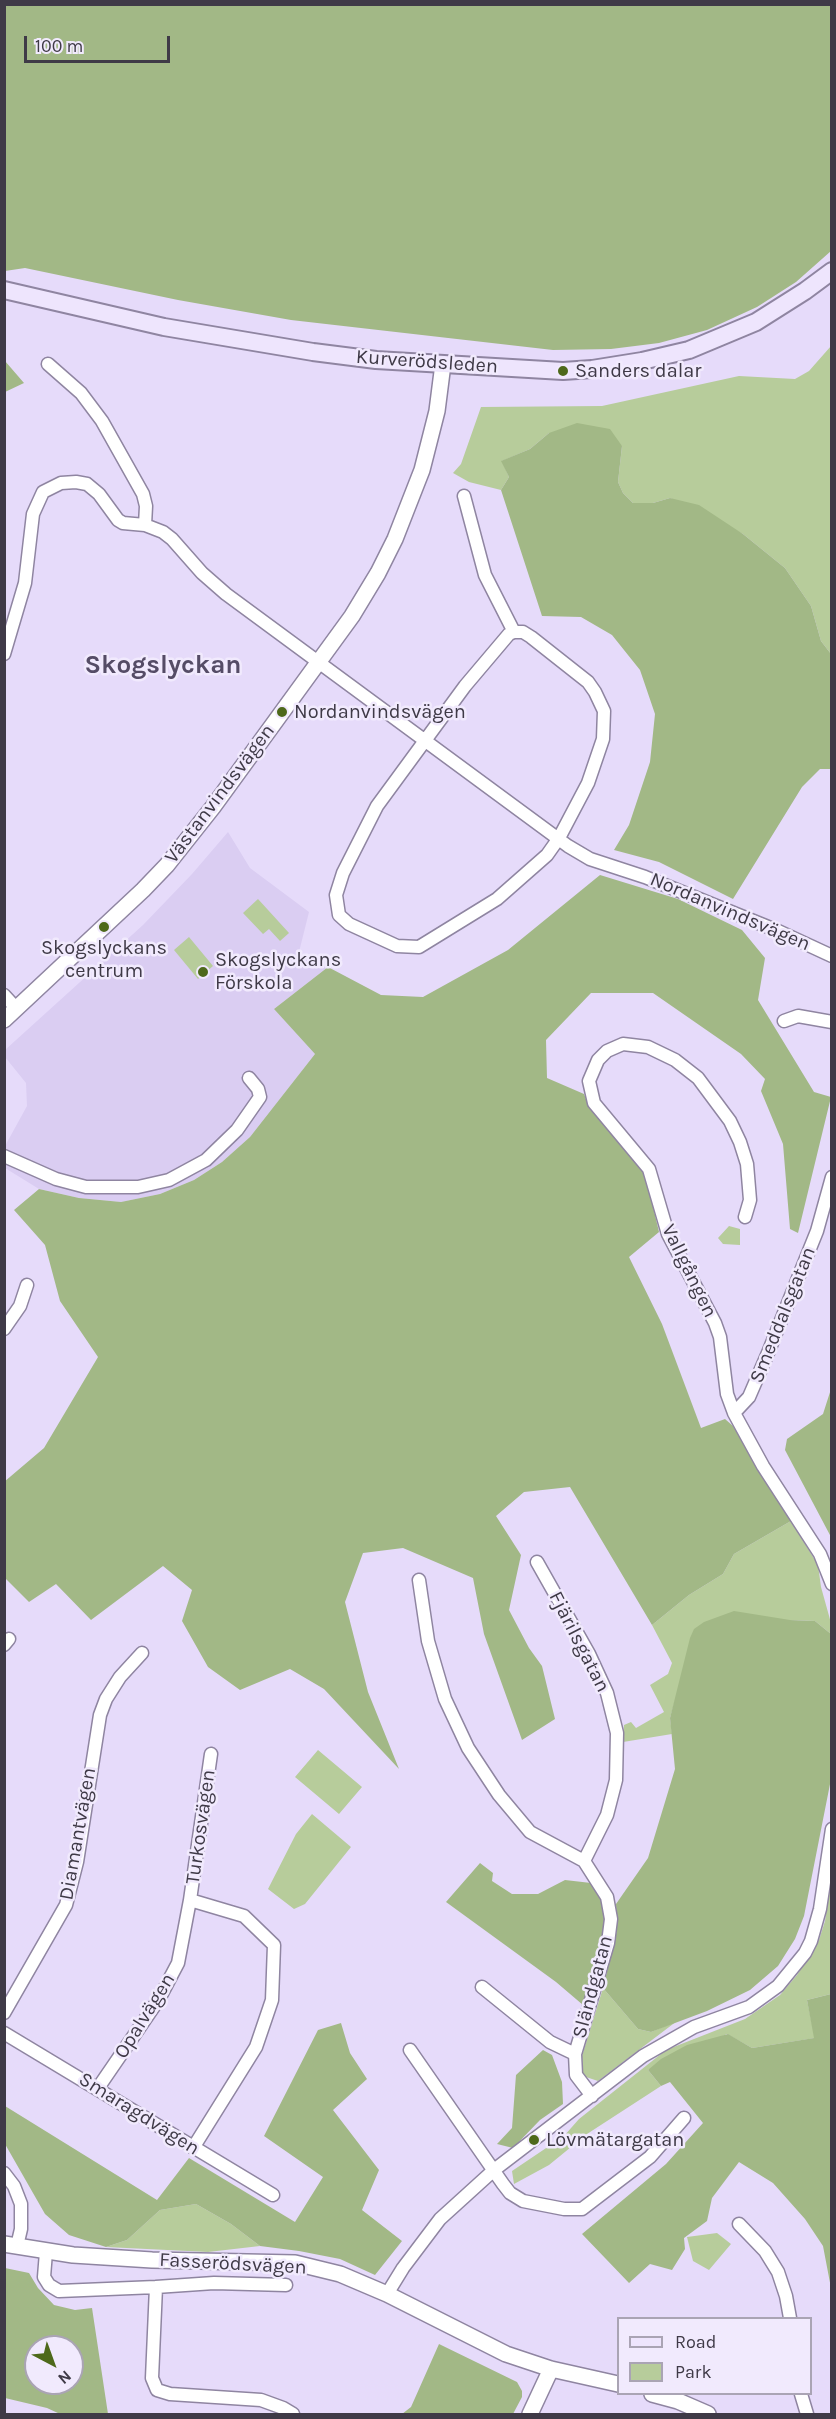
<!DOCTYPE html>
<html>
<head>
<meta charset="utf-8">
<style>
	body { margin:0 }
	#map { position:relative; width:836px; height:2419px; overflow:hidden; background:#e6dbfa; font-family:Karla,sans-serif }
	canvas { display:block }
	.frame { position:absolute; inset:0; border:6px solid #3f3a47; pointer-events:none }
	.legend { position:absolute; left:617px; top:2317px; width:195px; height:78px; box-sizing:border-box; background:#f1eafd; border:2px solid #aaa4b4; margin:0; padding:8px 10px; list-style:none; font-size:18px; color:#3f3a47 }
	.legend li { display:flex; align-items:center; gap:12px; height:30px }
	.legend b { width:30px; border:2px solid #aaa4b4 }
	.north { position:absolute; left:24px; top:2335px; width:60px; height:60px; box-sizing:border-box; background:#f1eafd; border:2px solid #aaa4b4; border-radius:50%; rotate:139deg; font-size:16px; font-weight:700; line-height:24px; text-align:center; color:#3f3a47 }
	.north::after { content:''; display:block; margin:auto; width:21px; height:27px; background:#4e691b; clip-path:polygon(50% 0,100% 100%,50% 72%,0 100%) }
	.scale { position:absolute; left:24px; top:36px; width:146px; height:27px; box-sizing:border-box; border:3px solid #3f3a47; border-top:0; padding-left:8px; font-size:18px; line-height:21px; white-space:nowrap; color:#3f3a47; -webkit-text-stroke:4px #f1eafd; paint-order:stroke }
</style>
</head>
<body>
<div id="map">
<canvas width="836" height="2419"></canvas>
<div class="frame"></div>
<ul class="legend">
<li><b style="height:8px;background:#eee5fd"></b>Road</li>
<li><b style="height:16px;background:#b7cc9b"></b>Park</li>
</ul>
<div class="north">N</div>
<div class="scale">100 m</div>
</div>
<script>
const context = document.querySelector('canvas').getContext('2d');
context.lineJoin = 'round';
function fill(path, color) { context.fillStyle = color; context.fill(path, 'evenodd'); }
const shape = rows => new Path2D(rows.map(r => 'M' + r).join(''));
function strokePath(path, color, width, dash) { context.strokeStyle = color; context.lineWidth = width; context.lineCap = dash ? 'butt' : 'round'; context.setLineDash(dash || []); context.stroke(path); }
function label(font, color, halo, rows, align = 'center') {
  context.font = font + ' Karla,sans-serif'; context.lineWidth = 5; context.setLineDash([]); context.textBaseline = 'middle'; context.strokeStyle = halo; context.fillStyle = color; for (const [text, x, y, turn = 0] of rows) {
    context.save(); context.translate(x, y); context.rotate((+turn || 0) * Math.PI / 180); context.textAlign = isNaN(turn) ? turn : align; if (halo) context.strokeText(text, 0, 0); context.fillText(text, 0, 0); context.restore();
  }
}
const built = shape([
	[228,832,250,868,309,912,299,952,328,967,274,1009,315,1054,250,1137,222,1162,194,1180,160,1194,121,1202,79,1198,39,1189,5,1168,5,1146,27,1106,26,1083,5,1057,5,1050,143,925,192,874]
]);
const green = shape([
	[831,346,831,654,821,641,811,606,785,568,743,534,670,498,653,503,633,503,623,493,618,482,622,446,549,433,530,449,502,461,509,477,501,490,469,482,453,473,461,464,481,407,602,406,739,376,795,379,809,371],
	[258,899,289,933,280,941,269,929,263,934,243,913],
	[189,937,213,966,198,979,174,950],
	[729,1226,740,1229,740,1245,723,1244,718,1238],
	[791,1521,818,1565,821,1587,831,1623,831,1634,815,1621,790,1620,681,1680,670,1718,672,1734,623,1742,624,1725,631,1722,636,1728,664,1712,650,1685,668,1674,672,1663,652,1625,689,1595,723,1574,734,1554],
	[318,1750,362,1787,339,1814,295,1777],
	[312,1814,351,1847,305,1904,294,1909,268,1889,296,1834],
	[831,1878,831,1994,807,2000,815,2038,752,2048,727,2034,648,2070,661,2086,587,2134,549,2165,514,2184,512,2171,564,2136,579,2119,666,2050,745,2019,780,1995,797,1975,819,1940,825,1921],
	[603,1988,638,2029,651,2032,677,2021,598,2081,583,2076,582,2056],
	[196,2204,231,2224,260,2246,208,2252,106,2247,127,2240,160,2210],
	[717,2233,731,2244,709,2270,693,2261,687,2237]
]);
const forest = shape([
	[5,4,831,5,831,251,796,282,757,307,707,330,659,343,611,349,553,350,291,320,178,300,25,268,5,271],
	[5,361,24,383,5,392,4,392],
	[577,423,610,429,622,446,618,482,623,493,633,503,653,503,670,498,699,505,743,534,785,568,811,606,821,641,831,654,831,769,820,769,802,787,733,899,659,862,614,850,629,825,650,762,655,714,640,670,612,635,581,617,542,616,501,490,509,477,501,461,530,449,549,433],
	[600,875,678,899,742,930,765,958,758,1000,814,1092,831,1097,798,1233,790,1229,783,1144,761,1091,765,1079,741,1054,653,993,591,993,546,1040,547,1078,584,1094,589,1107,635,1158,645,1172,659,1232,629,1257,662,1324,701,1428,725,1419,733,1426,791,1521,734,1554,723,1574,689,1595,652,1625,570,1487,524,1492,496,1516,521,1555,509,1610,529,1648,542,1666,555,1719,522,1740,484,1634,473,1578,403,1548,363,1553,345,1602,368,1692,399,1769,324,1689,290,1669,240,1690,208,1667,182,1621,192,1590,163,1566,91,1620,56,1584,29,1602,5,1578,4,1482,44,1448,98,1357,60,1301,45,1245,14,1210,39,1189,79,1198,121,1202,160,1194,194,1180,222,1162,250,1137,315,1054,274,1009,328,967,381,995,423,997,508,950],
	[831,1389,832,1537,831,1537,785,1450,787,1439,823,1414],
	[734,1611,790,1620,815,1621,831,1634,831,1779,804,1916,795,1939,778,1966,750,1990,707,2011,651,2032,638,2029,603,1988,617,1930,616,1904,648,1858,675,1769,670,1718,690,1638,694,1629,704,1622],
	[480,1863,493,1873,492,1881,512,1894,538,1894,565,1880,591,1883,600,1898,605,1914,602,1940,583,2005,556,1982,446,1902],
	[831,1994,831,2288,823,2246,805,2219,773,2183,739,2162,712,2198,707,2221,684,2238,685,2249,672,2270,650,2264,629,2283,582,2234,666,2164,703,2123,670,2082,661,2086,648,2070,661,2059,687,2045,728,2034,752,2048,814,2038,807,2000],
	[341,2023,350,2053,367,2079,333,2110,379,2170,362,2210,402,2241,375,2275,340,2259,299,2251,260,2246,231,2224,196,2204,160,2210,127,2240,106,2247,69,2235,45,2214,5,2144,5,2106,157,2200,189,2158,295,2222,323,2177,264,2136,318,2030],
	[543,2050,552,2055,562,2082,563,2104,540,2120,513,2148,497,2144,512,2128,516,2075],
	[5,2268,29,2273,38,2288,54,2305,75,2310,92,2308,108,2414,60,2414,47,2408,5,2398],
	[36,2347,72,2347,72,2383,36,2383],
	[439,2344,517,2382,522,2391,522,2397,513,2414,402,2414,411,2407]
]);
const minor = shape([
	[48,364,81,393,102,421,143,494,146,506,145,525,163,532,172,539,202,573,226,594,568,846,590,859,645,877,778,931,832,956],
	[464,496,485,575,514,632,523,632,531,637,588,682,595,692,604,711,603,739,588,783,559,838,547,855,497,899,419,947,397,946,349,924,339,915,336,895,343,873,377,806,465,686,509,634,514,632],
	[4,654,25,583,33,514,43,492,61,483,76,482,87,484,99,494,118,520,123,523,145,525],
	[4,995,16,1008],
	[784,1021,798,1016,832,1022],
	[4,1156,56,1179,86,1187,138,1187,169,1180,206,1160,237,1130,260,1097,258,1089,249,1078],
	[745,1217,750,1200,747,1164,740,1142,730,1121,698,1078,675,1060,648,1047,623,1044,607,1051,598,1060,589,1081,594,1103,649,1169,668,1234,715,1323,720,1337,727,1394,734,1413,763,1466,820,1554,832,1584],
	[4,1329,20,1306,27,1285],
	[734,1413,749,1397,768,1353,817,1231,832,1177],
	[537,1562,589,1654,607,1693,617,1733,616,1780,607,1815,584,1861],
	[419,1580,428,1641,445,1699,468,1748,499,1795,530,1832,584,1861,607,1897,611,1919,608,1943,575,2054,576,2075,592,2096],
	[4,1645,9,1639],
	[190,1900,211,1754],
	[482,1987,550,2042,575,2054],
	[4,2013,66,1905,77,1862,100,1715,106,1699,120,1677,142,1653],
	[4,2033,273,2195],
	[410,2050,503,2184,510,2193,523,2201,564,2209,582,2209,650,2157,684,2118],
	[98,2088,159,1999,178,1963,190,1900,244,1916,274,1945,272,2000,256,2047,193,2148],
	[4,2173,14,2186,21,2204,21,2229,17,2246],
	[739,2224,765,2251,778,2272,786,2296,790,2318],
	[46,2252,44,2277,49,2285,59,2291,156,2287],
	[286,2285,214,2283,156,2287,152,2378,157,2390,170,2394,261,2400,283,2408,293,2414],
	[387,2294,403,2268,440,2219,494,2170,643,2056,694,2027,749,2007,778,1986,805,1953,811,1941,820,1909,832,1829],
	[801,2394,807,2414]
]);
const tertiary = shape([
	[4,1020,143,890,167,865,213,807,352,616,378,573,395,539,422,470,437,411,443,364],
	[4,2244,73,2255,152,2260,295,2263,340,2274,387,2294,506,2354,551,2369,618,2384],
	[652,2394,678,2401,708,2414],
	[530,2414,551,2369]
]);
const secondary = shape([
	[4,290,164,327,313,352,376,360,563,371,592,369,642,361,689,350,756,322,805,291,832,271]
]);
const markers = [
	[563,371,6,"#4e691b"],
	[282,712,6,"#4e691b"],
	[104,927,6,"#4e691b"],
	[203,972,6,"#4e691b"],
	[534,2140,6,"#4e691b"]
];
const streetNames = [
	["Kurverödsleden",427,362,4],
	["Västanvindsvägen",220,794,-53],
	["Nordanvindsvägen",730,912,23],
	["Vallgången",689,1271,64],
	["Smeddalsgatan",783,1315,-68],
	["Fjärilsgatan",579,1642,63],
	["Turkosvägen",201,1827,-82],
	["Diamantvägen",78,1834,-80],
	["Sländgatan",593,1987,-75],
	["Opalvägen",145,2016,-58],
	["Smaragdvägen",139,2114,32],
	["Fasserödsvägen",233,2264,3]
];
const poiNames = [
	["Sanders dalar",575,371],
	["Nordanvindsvägen",294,712],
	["Skogslyckans",104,948,"center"],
	["centrum",104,971,"center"],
	["Skogslyckans",215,960],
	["Förskola",215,983],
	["Lövmätargatan",546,2140]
];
const districtNames = [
	["Skogslyckan",163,666]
];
fill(built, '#dacdf2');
fill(green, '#b7cc9b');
fill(forest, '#a2b886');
strokePath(minor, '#8f85a1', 15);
strokePath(tertiary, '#8f85a1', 18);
strokePath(secondary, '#8f85a1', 20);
strokePath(minor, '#fff', 12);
strokePath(tertiary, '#fff', 15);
strokePath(secondary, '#eee5fd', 16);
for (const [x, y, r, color] of markers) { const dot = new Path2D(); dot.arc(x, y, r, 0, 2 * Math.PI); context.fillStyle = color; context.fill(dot); strokePath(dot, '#f1eafd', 2); }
label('20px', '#3f3a47', '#f1eafd', streetNames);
label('20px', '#3f3a47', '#f1eafd', poiNames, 'left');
label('bold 26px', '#554c66', '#f1eafd', districtNames);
</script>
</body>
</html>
